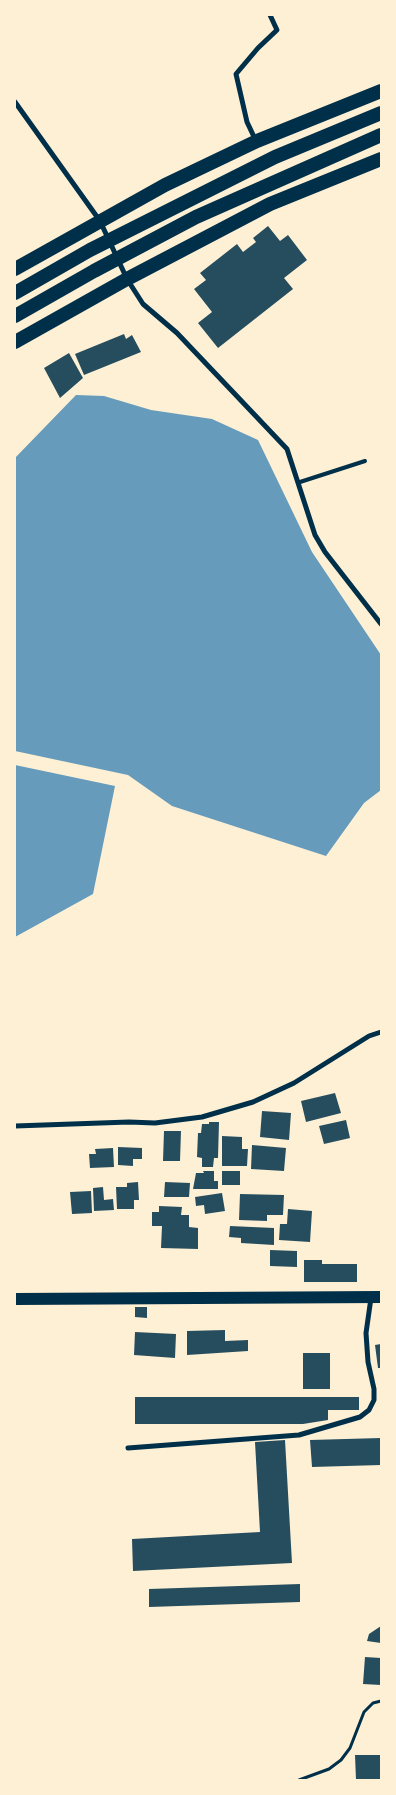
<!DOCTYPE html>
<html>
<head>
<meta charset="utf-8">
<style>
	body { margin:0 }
	#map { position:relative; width:396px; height:1795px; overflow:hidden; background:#fdf0d5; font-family:Mulish,sans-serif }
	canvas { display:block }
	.frame { position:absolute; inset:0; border:16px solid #fdf0d5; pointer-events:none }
</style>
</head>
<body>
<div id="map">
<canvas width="396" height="1795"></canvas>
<div class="frame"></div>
</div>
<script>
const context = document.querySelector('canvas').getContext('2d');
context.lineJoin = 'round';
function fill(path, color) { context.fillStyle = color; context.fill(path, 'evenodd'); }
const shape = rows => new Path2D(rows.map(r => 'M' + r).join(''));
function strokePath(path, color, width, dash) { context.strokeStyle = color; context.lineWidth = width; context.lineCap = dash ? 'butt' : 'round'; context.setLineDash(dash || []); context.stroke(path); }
const water = shape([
	[76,395,104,396,151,410,212,419,258,440,312,552,381,655,381,790,364,803,326,856,172,806,128,775,15,751,15,458],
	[15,765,115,786,93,894,15,937]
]);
const building = shape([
	[268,226,280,241,288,235,307,260,284,278,293,289,218,348,198,323,212,312,194,289,206,280,200,273,237,244,243,252,256,242,253,238],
	[124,334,126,339,132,335,141,352,84,375,75,354],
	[69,353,83,378,60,398,44,368],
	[335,1093,341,1113,306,1122,301,1101],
	[262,1111,291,1113,289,1140,260,1137],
	[346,1120,350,1138,324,1144,319,1126],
	[209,1122,219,1122,218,1158,214,1158,213,1167,202,1167,202,1158,197,1157,198,1133,201,1133,202,1124,209,1124],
	[164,1131,181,1131,180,1161,163,1161],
	[222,1136,242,1137,242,1149,248,1149,247,1166,222,1166],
	[252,1145,286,1148,284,1171,251,1169],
	[118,1147,142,1148,142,1159,133,1159,133,1166,118,1165],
	[113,1148,114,1167,90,1168,89,1154,96,1154,95,1149],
	[203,1171,214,1171,214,1181,218,1181,218,1189,193,1189,196,1173,204,1173],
	[222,1171,240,1171,240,1185,222,1185],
	[138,1182,139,1200,134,1200,134,1209,117,1209,116,1187,127,1187,127,1183],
	[165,1182,190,1183,189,1197,164,1197],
	[103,1187,104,1200,113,1199,114,1210,94,1211,93,1188],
	[91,1191,92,1213,72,1214,70,1192],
	[222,1193,225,1211,205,1214,204,1205,196,1206,195,1197],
	[240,1194,284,1195,283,1215,267,1215,267,1221,239,1220],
	[159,1206,182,1207,181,1215,189,1215,189,1227,198,1228,198,1249,161,1248,162,1226,152,1226,152,1212,159,1212],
	[288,1209,312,1211,310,1242,279,1240,280,1224,287,1224],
	[230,1226,274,1228,274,1245,241,1243,241,1238,229,1237],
	[270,1250,297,1251,297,1267,270,1266],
	[304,1260,322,1260,322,1264,357,1264,357,1282,304,1282],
	[135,1307,147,1307,147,1318,135,1317],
	[225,1330,225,1341,248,1340,248,1351,187,1355,187,1331],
	[135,1332,176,1334,175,1358,134,1355],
	[381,1344,381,1368,378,1368,375,1345],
	[303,1353,330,1353,330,1389,303,1389],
	[135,1397,359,1397,359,1410,328,1410,328,1420,303,1424,135,1424],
	[381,1438,381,1465,312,1467,310,1440],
	[285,1440,292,1563,133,1571,132,1539,260,1532,255,1442],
	[300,1584,300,1602,149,1607,149,1589],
	[381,1626,381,1643,367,1641,369,1634],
	[365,1657,381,1658,381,1685,363,1684],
	[355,1755,381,1755,381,1780,356,1780]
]);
const path = shape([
	[299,1780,329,1769,341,1760,350,1748,364,1712,373,1703,381,1701]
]);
const service = shape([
	[300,482,365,461]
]);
const minor = shape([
	[15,102,100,221,127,279,143,304,177,333,287,449,315,535,325,552,381,624],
	[256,141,247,122,236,74,258,48,277,30,270,15],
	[15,1126,129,1122,155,1123,202,1117,253,1102,294,1083,369,1036,381,1032],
	[128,1448,299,1435,360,1417,369,1410,374,1400,374,1389,368,1362,366,1333,371,1298]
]);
const primary = shape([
	[15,1299,381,1297]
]);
const trunk = shape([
	[15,269,165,185,257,141,381,91],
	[15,293,90,250,275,157,381,113],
	[15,316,94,271,196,217,381,135],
	[15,342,127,279,270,204,381,159]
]);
fill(water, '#669bbc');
fill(building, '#264d5e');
strokePath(path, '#003049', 3);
strokePath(service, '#003049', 4);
strokePath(minor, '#003049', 5);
strokePath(primary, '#003049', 12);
strokePath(trunk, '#003049', 14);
</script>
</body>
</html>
